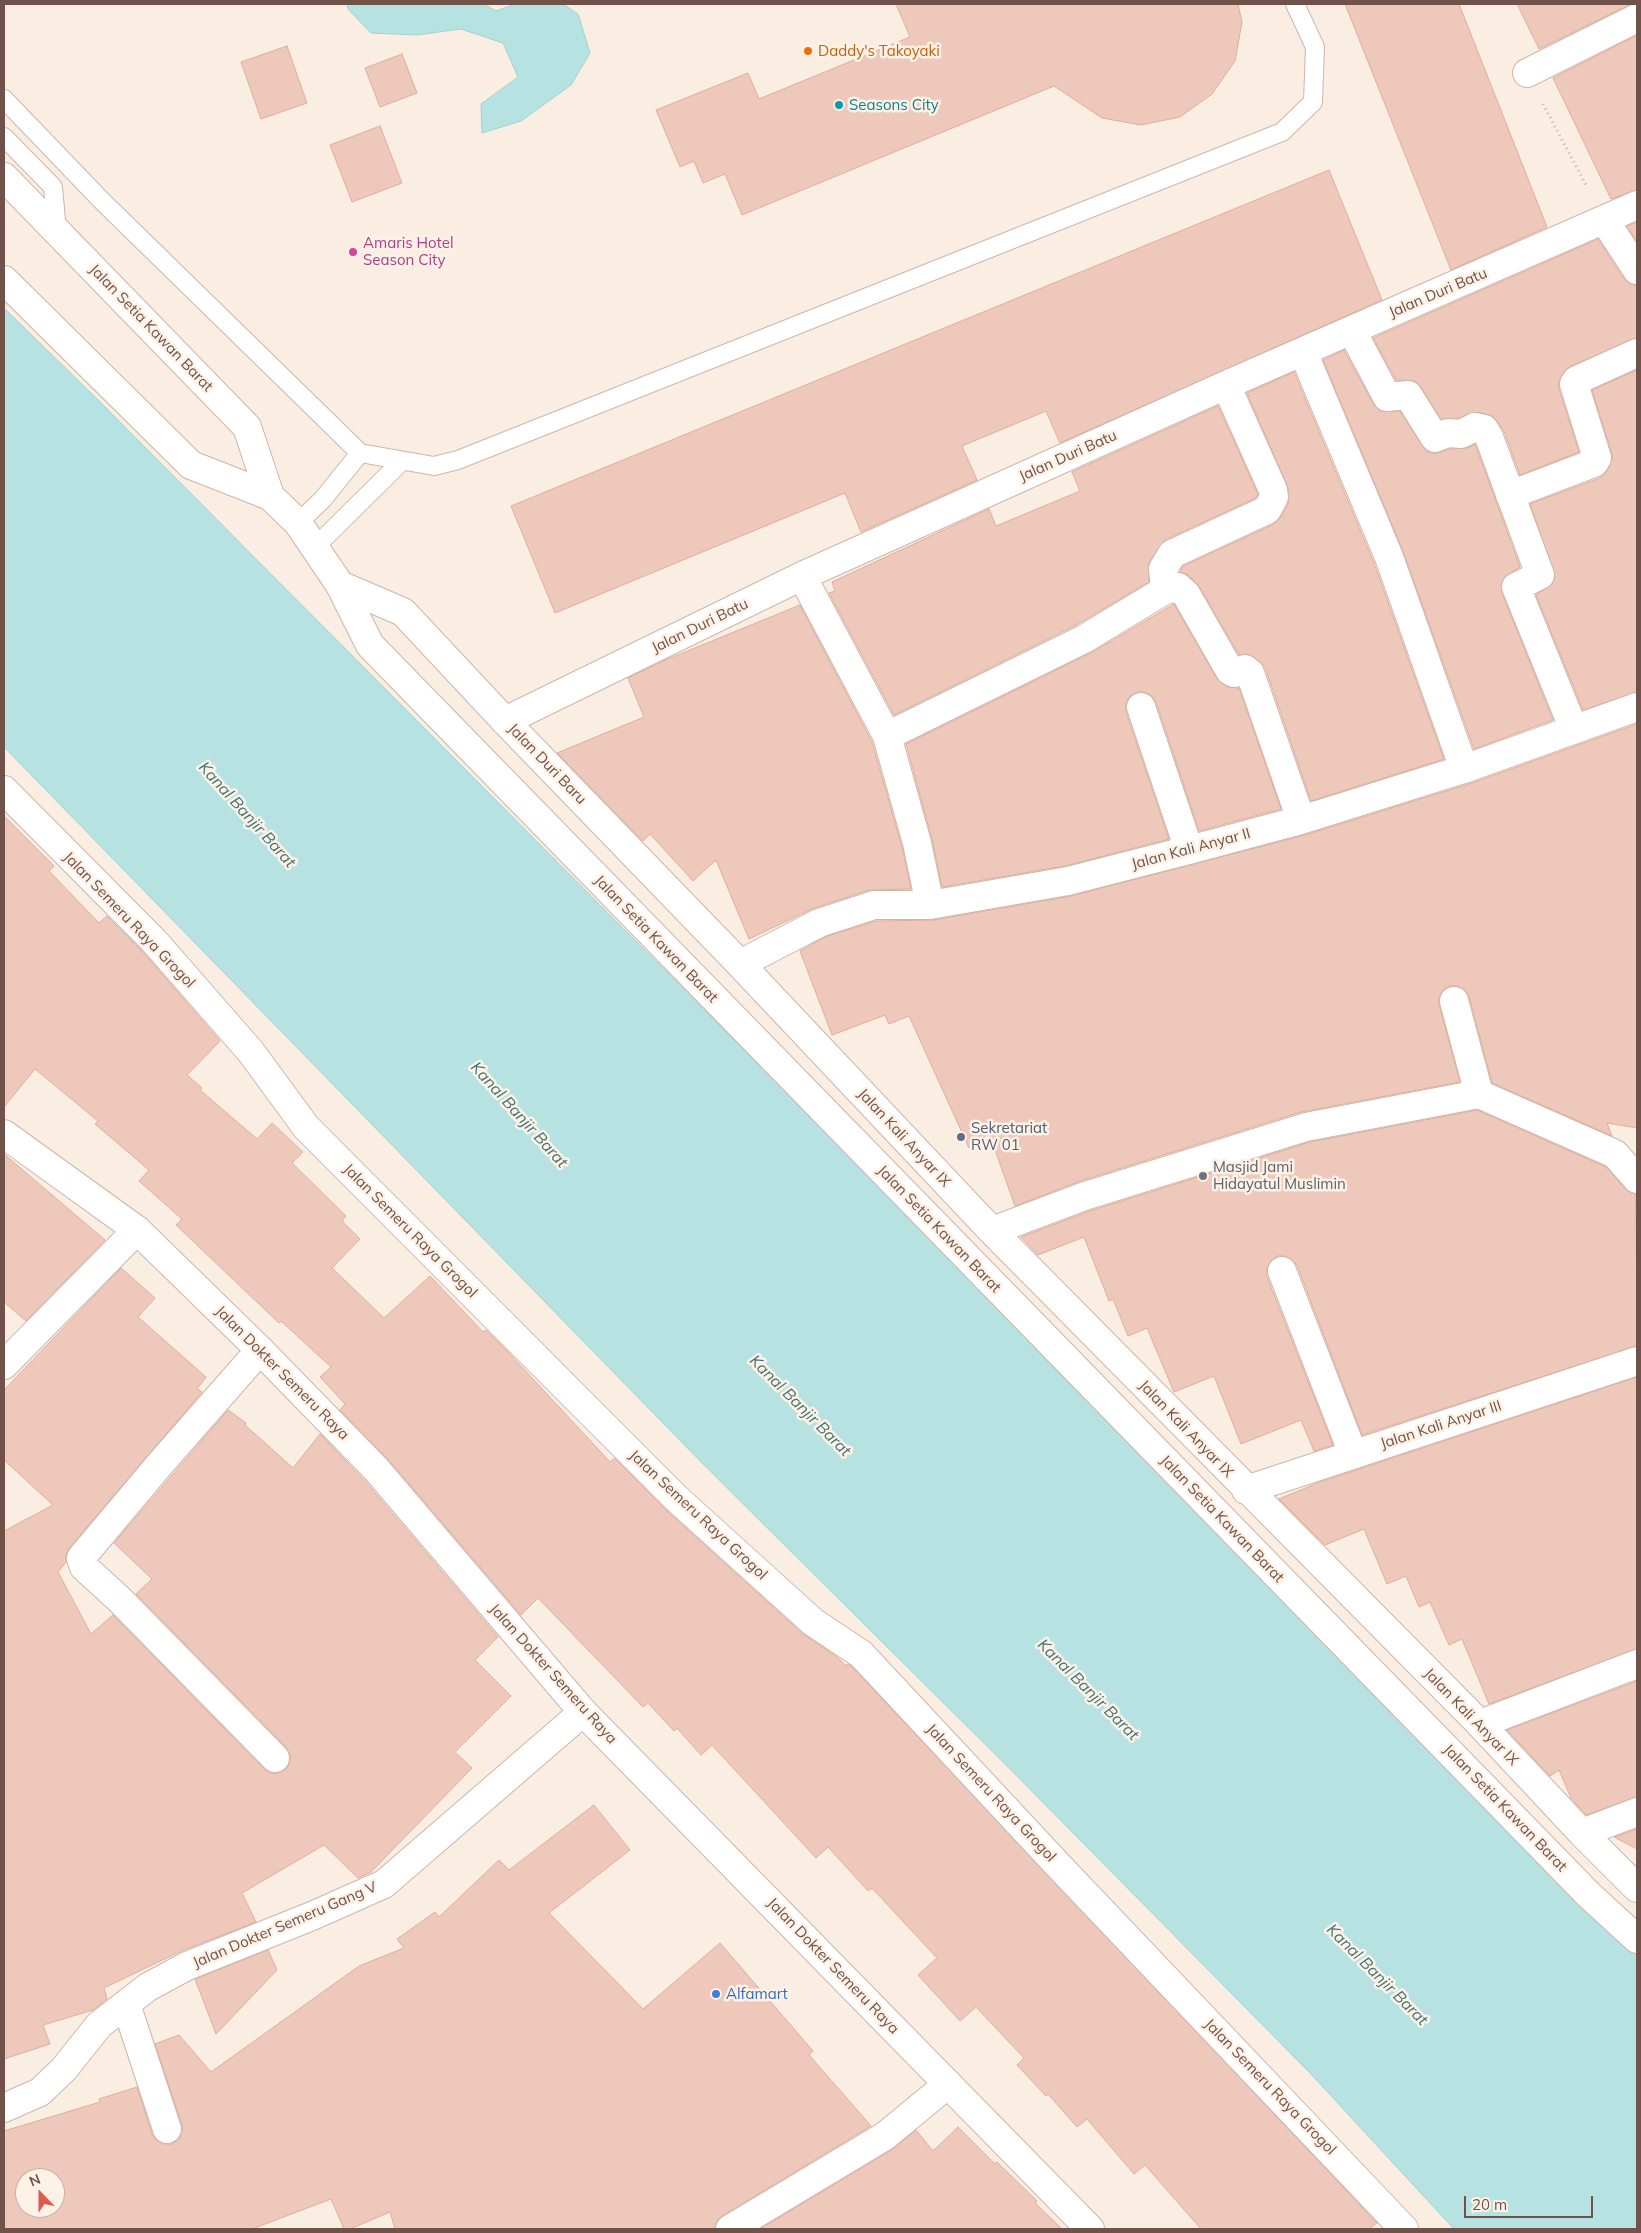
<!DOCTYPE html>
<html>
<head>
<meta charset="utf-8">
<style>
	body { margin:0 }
	#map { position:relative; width:1641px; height:2233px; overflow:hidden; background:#faede1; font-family:Mulish,sans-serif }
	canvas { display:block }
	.frame { position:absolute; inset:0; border:5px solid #70524a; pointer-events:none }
	.north { position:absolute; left:15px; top:2168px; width:50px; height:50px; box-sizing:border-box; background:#fef2e7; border:1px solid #c5b2a8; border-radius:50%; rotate:338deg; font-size:14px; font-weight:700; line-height:20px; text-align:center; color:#70524a }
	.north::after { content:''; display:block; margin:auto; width:18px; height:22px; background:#de5a4d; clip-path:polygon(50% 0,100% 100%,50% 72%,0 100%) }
	.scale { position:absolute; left:1464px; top:2196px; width:129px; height:22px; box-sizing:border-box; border:2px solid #70524a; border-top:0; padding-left:6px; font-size:15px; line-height:18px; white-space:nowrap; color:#70524a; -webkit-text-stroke:4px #fef2e7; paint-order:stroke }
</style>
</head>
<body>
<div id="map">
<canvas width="1641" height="2233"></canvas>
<div class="frame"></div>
<div class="north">N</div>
<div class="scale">20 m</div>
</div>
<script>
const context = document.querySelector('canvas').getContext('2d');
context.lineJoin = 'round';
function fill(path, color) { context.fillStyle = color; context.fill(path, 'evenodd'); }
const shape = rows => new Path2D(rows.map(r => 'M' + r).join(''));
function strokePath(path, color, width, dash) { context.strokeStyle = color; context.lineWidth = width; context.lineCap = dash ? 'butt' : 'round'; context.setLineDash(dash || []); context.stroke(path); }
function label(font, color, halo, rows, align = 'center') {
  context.font = font + ' Mulish,sans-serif'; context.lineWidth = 5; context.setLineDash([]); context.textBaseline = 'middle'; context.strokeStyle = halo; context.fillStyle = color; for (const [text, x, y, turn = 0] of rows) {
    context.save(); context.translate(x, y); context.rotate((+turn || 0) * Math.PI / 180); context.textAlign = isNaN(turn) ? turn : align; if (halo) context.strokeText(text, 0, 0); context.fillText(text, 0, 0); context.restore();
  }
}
const water = shape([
	[347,4,484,4,496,11,515,4,563,4,578,14,590,53,571,85,521,121,482,133,481,104,518,77,503,43,461,29,417,35,371,33,348,9,347,4],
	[4,308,98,400,1637,1948,1637,2229,1454,2229,1311,2074,1011,1770,702,1463,4,747,4,308]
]);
const building = shape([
	[896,4,1238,4,1242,22,1235,61,1212,94,1180,117,1141,125,1102,118,1054,86,742,215,725,174,703,183,694,161,680,167,656,110,748,73,759,99,910,37,896,4],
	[1345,4,1459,4,1547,227,1451,270,1345,4],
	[1517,4,1631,4,1539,49,1517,4],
	[1637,35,1637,190,1611,199,1553,78,1637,35],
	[287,46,307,103,261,119,241,62,287,46],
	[402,54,417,93,380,107,365,68,402,54],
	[380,126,402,183,352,202,330,145,380,126],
	[1329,170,1382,300,1060,443,1046,411,962,446,977,480,861,532,845,493,555,613,511,506,1329,170],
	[1637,222,1637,242,1627,226,1637,222],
	[1598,239,1624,279,1630,284,1637,286,1637,338,1571,366,1564,371,1559,381,1559,389,1579,452,1520,475,1504,431,1493,416,1478,412,1458,418,1441,419,1421,387,1415,381,1396,380,1373,338,1598,239],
	[1344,350,1374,405,1380,411,1400,411,1426,451,1434,454,1450,449,1468,448,1475,444,1520,567,1504,578,1501,585,1502,593,1553,720,1474,749,1403,551,1323,360,1344,350],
	[1637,370,1637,692,1583,710,1536,595,1552,584,1555,577,1530,504,1600,478,1607,471,1612,460,1612,454,1592,390,1637,370],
	[1294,372,1374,563,1444,759,1311,801,1265,667,1254,657,1247,654,1239,655,1199,586,1188,575,1180,572,1183,566,1274,524,1281,517,1288,504,1288,488,1247,393,1294,372],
	[1218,406,1258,494,1256,498,1165,540,1149,562,1149,582,1076,625,894,715,829,593,835,591,832,582,989,509,996,526,1080,491,1072,472,1218,406],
	[1174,604,1217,679,1227,687,1239,688,1281,809,1199,831,1156,702,1151,695,1144,692,1137,692,1129,697,1126,704,1126,712,1169,839,1065,866,942,887,932,839,906,744,1091,653,1174,604],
	[800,605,872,742,902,847,911,889,869,890,814,908,749,939,716,860,693,881,650,834,643,841,557,753,644,717,628,678,663,661,800,605],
	[1637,724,1637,1128,1607,1123,1612,1136,1492,1083,1469,996,1465,990,1458,986,1450,986,1443,990,1439,997,1439,1005,1460,1082,1301,1112,1080,1181,1015,1206,989,1133,969,1148,909,1016,889,1024,885,1015,832,1035,800,951,825,937,876,921,933,920,1071,896,1305,835,1469,784,1637,724],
	[4,816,54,866,49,871,99,923,107,916,143,952,220,1041,187,1075,202,1088,200,1090,257,1139,272,1123,303,1152,292,1163,346,1216,342,1221,360,1239,332,1268,384,1318,430,1276,483,1332,486,1330,507,1351,610,1462,615,1458,666,1510,803,1634,837,1657,846,1666,848,1664,851,1666,1377,2223,1369,2229,1201,2229,1145,2165,1134,2174,1087,2119,1077,2127,1048,2094,1046,2096,1017,2065,1024,2058,976,2007,960,2021,918,1975,937,1958,872,1888,868,1891,828,1847,816,1858,712,1745,701,1755,677,1728,674,1731,648,1703,643,1707,538,1598,521,1615,388,1459,340,1410,345,1404,320,1377,331,1367,281,1321,279,1323,176,1225,182,1219,139,1181,149,1170,95,1124,98,1121,35,1069,4,1107,4,816],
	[1477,1110,1606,1167,1626,1190,1636,1194,1637,1346,1362,1435,1297,1265,1291,1259,1284,1256,1277,1256,1270,1262,1267,1269,1267,1277,1333,1445,1314,1451,1301,1420,1241,1444,1214,1376,1174,1392,1147,1328,1128,1336,1113,1299,1109,1301,1084,1237,1038,1255,1021,1237,1090,1211,1310,1142,1477,1110],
	[4,1154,105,1240,26,1321,4,1302,4,1154],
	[121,1268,155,1298,138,1317,206,1377,197,1389,202,1392,69,1548,66,1555,66,1562,58,1572,91,1634,113,1615,264,1769,270,1773,278,1773,286,1769,290,1762,290,1755,286,1747,136,1594,152,1579,114,1543,228,1410,246,1423,245,1425,293,1468,320,1434,364,1480,498,1637,475,1660,511,1696,455,1752,472,1768,371,1872,358,1878,324,1845,242,1893,256,1922,181,1951,104,1988,107,1999,93,2010,43,2025,50,2044,4,2059,4,1531,53,1505,4,1460,4,1390,121,1268],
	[1637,1377,1637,1649,1489,1704,1462,1639,1449,1645,1430,1602,1419,1607,1406,1576,1387,1584,1364,1529,1325,1545,1279,1499,1320,1482,1637,1377],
	[1637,1681,1637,1797,1586,1815,1571,1798,1559,1770,1550,1776,1507,1730,1637,1681],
	[594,1805,630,1850,549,1913,643,2009,720,1943,813,2051,809,2055,871,2126,722,2216,717,2221,714,2229,395,2229,390,2212,350,2229,344,2229,331,2199,252,2229,4,2229,4,2131,100,2102,99,2099,137,2087,152,2134,156,2140,163,2144,172,2144,179,2139,182,2132,182,2125,155,2044,179,2035,211,2072,359,1966,404,1948,397,1939,435,1912,439,1917,499,1860,509,1870,594,1805],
	[25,2178,55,2178,55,2208,25,2208,25,2178],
	[1637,1829,1637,1849,1614,1837,1637,1829],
	[268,1950,277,1970,216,2034,195,1979,268,1950],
	[958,2127,995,2164,997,2162,1037,2201,1035,2203,1062,2229,760,2229,893,2149,916,2130,933,2151,958,2127]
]);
const path = shape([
	[1543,104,1587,187]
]);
const service = shape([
	[4,99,102,201,360,453,434,466,458,460,1282,132,1313,102,1315,47,1295,4],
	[4,137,53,187,57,231],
	[298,523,323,499,360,453],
	[315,547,401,462]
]);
const minor = shape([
	[1527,73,1637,18],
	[1605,221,1637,270],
	[1352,331,1387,397,1408,395,1435,438,1448,433,1461,434,1475,427,1484,429,1489,437,1540,575,1516,587,1574,730],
	[1303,352,1389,557,1464,769],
	[1510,495,1594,463,1597,458,1574,384,1577,380,1637,353],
	[802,576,887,736,917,843,930,905],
	[340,585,403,612,505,721,740,964,992,1231,1480,1724,1582,1833,1637,1888],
	[1165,590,1178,587,1186,594,1230,671,1234,673,1245,669,1250,673,1301,820],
	[1141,707,1189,850],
	[505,721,802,576,1226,385,1637,205],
	[887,736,1084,639,1165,590,1163,569,1172,554,1267,510,1274,497,1273,490,1226,385],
	[4,790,154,941,251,1052,306,1127,676,1498,813,1622,861,1654,1057,1864,1404,2229],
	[740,964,819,923,874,905,930,905,1068,881,1189,850,1301,820,1464,769,1637,707],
	[1454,1001,1479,1094],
	[992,1231,1085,1196,1306,1127,1479,1094,1615,1154,1637,1179],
	[1282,1271,1353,1454],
	[260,1350,160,1464,81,1558,84,1567,119,1599,275,1758],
	[4,1365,137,1230],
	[1246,1490,1637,1361],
	[1480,1724,1637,1664],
	[1582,1833,1637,1812],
	[126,2004,167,2129],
	[4,2108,40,2092,64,2069,99,2025,148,1987,187,1966,312,1916,384,1884,583,1712],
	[730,2229,885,2136,948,2084]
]);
const tertiary = shape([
	[4,1134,137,1230,260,1350,376,1469,583,1712,1090,2229]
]);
const secondary = shape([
	[4,177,247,427,270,496],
	[4,280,191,465,270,496,298,523,340,585,370,645,1589,1895,1637,1939]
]);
const markers = [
	[808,51,5,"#e8710a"],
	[839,105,5,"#0f9aa8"],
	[353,252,5,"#d1479c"],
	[961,1137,5,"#5c6f8a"],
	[1203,1176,5,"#6b7280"],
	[716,1994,5,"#3f7fe0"]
];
const foodNames = [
	["Daddy's Takoyaki",818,51]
];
const cultureNames = [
	["Seasons City",849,105]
];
const hotelNames = [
	["Amaris Hotel",363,243],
	["Season City",363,260]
];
const streetNames = [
	["Jalan Duri Batu",1438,293,-23],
	["Jalan Setia Kawan Barat",151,328,46],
	["Jalan Duri Batu",1068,456,-24],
	["Jalan Duri Batu",700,626,-26],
	["Jalan Duri Baru",547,764,46],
	["Jalan Kali Anyar II",1191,849,-15],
	["Jalan Semeru Raya Grogol",129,920,46],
	["Jalan Setia Kawan Barat",656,939,46],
	["Jalan Kali Anyar IX",904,1138,47],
	["Jalan Setia Kawan Barat",939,1229,46],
	["Jalan Semeru Raya Grogol",410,1231,45],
	["Jalan Dokter Semeru Raya",282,1373,45],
	["Jalan Kali Anyar III",1441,1425,-18],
	["Jalan Kali Anyar IX",1186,1429,46],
	["Jalan Semeru Raya Grogol",698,1515,43],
	["Jalan Setia Kawan Barat",1222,1519,46],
	["Jalan Dokter Semeru Raya",553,1674,48],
	["Jalan Kali Anyar IX",1471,1717,46],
	["Jalan Semeru Raya Grogol",991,1793,47],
	["Jalan Setia Kawan Barat",1505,1808,46],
	["Jalan Dokter Semeru Gang V",285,1925,-23],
	["Jalan Dokter Semeru Raya",833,1966,46],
	["Jalan Semeru Raya Grogol",1270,2087,46]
];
const serviceNames = [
	["Sekretariat",971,1128],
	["RW 01",971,1145]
];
const worshipNames = [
	["Masjid Jami",1213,1167],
	["Hidayatul Muslimin",1213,1184]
];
const shopNames = [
	["Alfamart",726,1994]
];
const waterNames = [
	["Kanal Banjir Barat",247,815,48],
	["Kanal Banjir Barat",519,1115,48],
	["Kanal Banjir Barat",800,1406,45],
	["Kanal Banjir Barat",1088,1690,45],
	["Kanal Banjir Barat",1377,1975,45]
];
fill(water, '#b7e2e2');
strokePath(water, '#9ed2d3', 1);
fill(building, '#eec8ba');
strokePath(building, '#e0ad9c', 1);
strokePath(service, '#cdb6ac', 20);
strokePath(minor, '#cdb6ac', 30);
strokePath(tertiary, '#cdb6ac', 30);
strokePath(secondary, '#cfb5a9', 30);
strokePath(path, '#d2ab9e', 3, [1, 4]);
strokePath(service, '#fff', 18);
strokePath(minor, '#fff', 28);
strokePath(tertiary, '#fff', 28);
strokePath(secondary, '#fff', 28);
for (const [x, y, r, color] of markers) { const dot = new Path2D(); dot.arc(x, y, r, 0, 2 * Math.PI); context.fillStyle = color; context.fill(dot); strokePath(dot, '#fef2e7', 2); }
label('15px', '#c56008', '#fef2e7', foodNames, 'left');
label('15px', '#0d838f', '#fef2e7', cultureNames, 'left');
label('15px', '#b23c85', '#fef2e7', hotelNames, 'left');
label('15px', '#70524a', '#fef2e7', streetNames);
label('15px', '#4e5e75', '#fef2e7', serviceNames, 'left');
label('15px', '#5b616d', '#fef2e7', worshipNames, 'left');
label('15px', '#366cbe', '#fef2e7', shopNames, 'left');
label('italic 16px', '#3f7375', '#fef2e7', waterNames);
</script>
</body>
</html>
